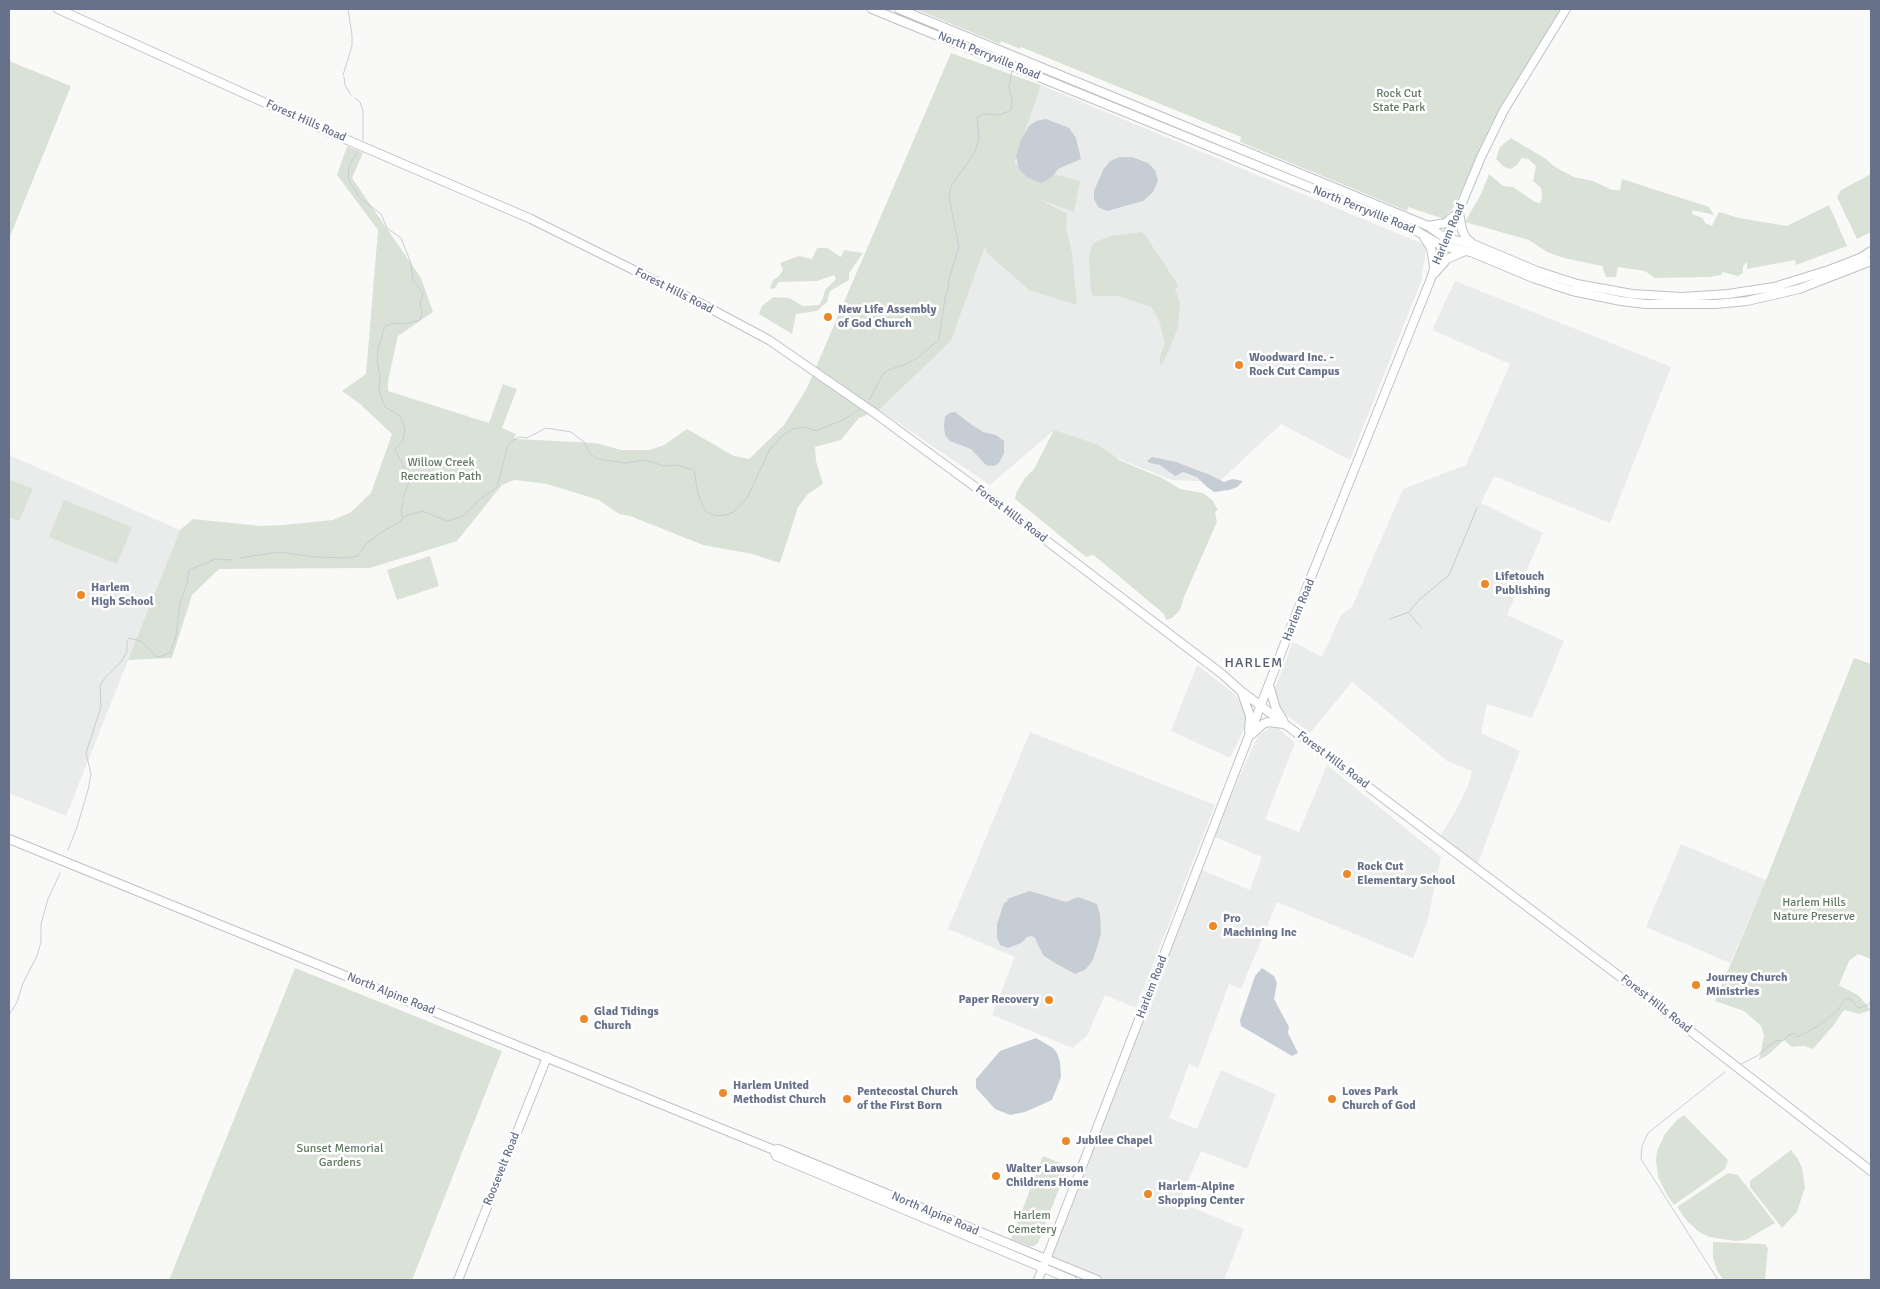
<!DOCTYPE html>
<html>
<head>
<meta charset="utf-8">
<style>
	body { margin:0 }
	#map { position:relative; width:1880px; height:1289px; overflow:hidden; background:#f9faf8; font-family:Signika,sans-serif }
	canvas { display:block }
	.frame { position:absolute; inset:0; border:10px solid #67718a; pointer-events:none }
</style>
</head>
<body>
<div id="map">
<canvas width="1880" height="1289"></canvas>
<div class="frame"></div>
</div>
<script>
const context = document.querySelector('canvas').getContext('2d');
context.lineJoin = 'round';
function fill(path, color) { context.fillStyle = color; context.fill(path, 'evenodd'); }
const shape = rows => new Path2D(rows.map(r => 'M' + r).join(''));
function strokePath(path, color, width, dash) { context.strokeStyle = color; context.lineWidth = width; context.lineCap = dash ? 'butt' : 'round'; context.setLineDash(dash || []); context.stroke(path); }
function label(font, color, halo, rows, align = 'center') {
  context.font = font + ' Signika,sans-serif'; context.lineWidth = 5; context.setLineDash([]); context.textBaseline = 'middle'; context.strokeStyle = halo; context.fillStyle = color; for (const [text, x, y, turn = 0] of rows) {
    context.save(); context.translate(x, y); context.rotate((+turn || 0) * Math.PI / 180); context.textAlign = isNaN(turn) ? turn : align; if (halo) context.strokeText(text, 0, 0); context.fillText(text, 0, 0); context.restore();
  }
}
const built = shape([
	[1041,85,1423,244,1426,250,1421,282,1350,460,1281,424,1219,482,1172,480,1052,432,990,485,879,410,951,341],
	[1455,281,1671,367,1610,523,1494,476,1481,503,1543,533,1507,615,1564,641,1532,718,1487,704,1481,733,1520,751,1477,866,1440,836,1455,812,1468,786,1472,771,1447,761,1352,682,1310,733,1285,714,1280,708,1275,697,1275,688,1293,642,1322,657,1341,615,1352,607,1403,489,1466,465,1510,364,1432,330],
	[9,455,180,530,66,816,9,793],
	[1197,665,1236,695,1245,712,1246,725,1230,758,1171,731],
	[1271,726,1277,727,1295,743,1265,819,1299,832,1327,765,1441,857,1428,919,1413,958,1277,902,1241,989,1229,984,1198,1068,1189,1064,1169,1118,1197,1129,1221,1070,1276,1094,1247,1169,1201,1151,1179,1202,1244,1229,1224,1280,1103,1280,1049,1257,1202,870,1250,890,1262,857,1213,836,1253,746,1259,735],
	[1030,732,1215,805,1136,1008,1105,995,1087,1036,1072,1048,992,1015,1015,957,948,929],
	[1681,844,1766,880,1730,963,1646,927]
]);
const green = shape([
	[915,9,1563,9,1490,127,1455,205,1444,219,1408,207,1407,211,1240,142,1241,137,1021,47,1020,49,1001,41,1000,44],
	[951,53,1041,85,1014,164,1080,181,1074,212,1037,198,1067,214,1066,228,1072,253,1077,305,1029,290,987,253,985,246,951,341,879,410,859,418,841,440,815,447,816,461,823,484,808,494,798,507,780,563,752,554,703,545,630,516,619,514,599,500,547,484,514,480,502,485,457,541,370,568,219,569,192,595,172,658,128,660,180,530,193,519,260,526,283,525,333,520,351,512,371,493,392,434,360,404,342,391,366,374,378,230,337,175,347,146,363,153,352,178,421,278,433,312,398,336,388,381,388,391,489,423,503,384,517,389,502,428,516,434,514,438,517,439,596,443,621,450,650,450,664,445,687,429,734,456,749,459,784,425,807,388],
	[9,61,71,86,9,239],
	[1511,138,1546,159,1555,167,1574,177,1593,181,1612,190,1620,190,1622,179,1709,207,1714,215,1693,210,1692,214,1703,218,1705,223,1712,226,1719,212,1739,218,1787,226,1829,205,1847,246,1796,265,1795,260,1747,269,1747,262,1743,266,1743,273,1738,276,1723,272,1721,275,1709,277,1655,278,1645,271,1618,267,1616,277,1606,277,1602,266,1564,258,1547,252,1529,240,1465,222,1481,194,1489,174,1503,186,1513,187,1535,202,1540,203,1542,199,1541,188,1533,181,1536,166,1528,159,1522,158,1517,165,1511,169,1504,167,1496,159,1500,147],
	[1871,174,1871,232,1857,239,1837,197,1841,190],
	[1142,232,1147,238,1178,285,1175,290,1180,302,1178,328,1164,361,1161,365,1159,360,1165,343,1159,320,1151,307,1119,296,1093,296,1091,292,1089,257,1092,245,1097,241,1112,236],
	[817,248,827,248,841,257,844,250,863,253,849,273,849,280,830,291,827,302,817,311,796,314,792,334,759,314,762,306,773,297,789,298,803,306,819,305,823,298,825,290,836,279,834,275,817,281,779,282,774,289,770,288,773,280,779,276,783,270,780,263,799,256,812,259],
	[1054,430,1096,444,1109,452,1119,460,1162,478,1180,489,1203,493,1213,501,1218,510,1215,512,1217,522,1184,597,1180,610,1172,618,1166,620,1164,614,1096,557,1093,555,1086,557,1015,499,1016,493,1025,478,1034,469],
	[9,479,33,489,19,521,9,517],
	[64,500,132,527,117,564,49,537],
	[430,556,439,586,397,600,387,570],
	[1854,658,1871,664,1871,959,1858,954,1849,961,1839,985,1859,996,1871,1010,1859,1014,1844,1010,1833,1026,1813,1049,1804,1046,1792,1047,1784,1040,1768,1055,1759,1060,1764,1036,1761,1026,1744,1011,1715,1001,1766,880],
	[295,968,502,1051,412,1280,169,1280],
	[1684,1115,1728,1160,1725,1169,1674,1205,1667,1195,1658,1177,1656,1161,1657,1151,1665,1134,1677,1120],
	[1791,1150,1798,1159,1802,1168,1805,1187,1797,1212,1782,1228,1750,1187,1750,1181],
	[1043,1156,1068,1166,1038,1243,1034,1246,1029,1246,1011,1239],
	[1728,1173,1738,1175,1775,1223,1746,1240,1735,1241,1709,1237,1699,1232,1687,1221,1677,1207],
	[1713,1242,1765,1244,1768,1248,1765,1280,1723,1280,1717,1270,1713,1258]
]);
const water = shape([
	[1046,119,1069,128,1076,138,1081,159,1058,169,1052,177,1041,183,1028,178,1019,169,1016,156,1021,140,1029,126,1036,121],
	[1120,157,1132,157,1148,163,1155,170,1158,180,1153,192,1143,201,1107,211,1098,207,1094,199,1094,191,1103,170,1110,161],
	[955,412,972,425,983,432,996,435,1004,441,1004,453,999,463,994,466,986,465,971,449,950,441,945,435,944,426,945,417,949,413],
	[1152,457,1176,462,1210,475,1224,482,1232,479,1243,481,1237,487,1229,490,1214,492,1207,487,1197,477,1183,472,1175,476,1160,465,1150,463,1147,461],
	[1030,891,1066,902,1078,897,1097,904,1100,914,1101,934,1093,960,1085,970,1075,974,1055,963,1043,955,1035,938,1032,936,1027,937,1021,943,1008,948,1000,945,997,938,997,924,1004,903,1008,901,1007,899],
	[1262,968,1274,976,1277,983,1274,999,1289,1027,1288,1033,1298,1053,1292,1056,1241,1026,1240,1020,1255,976],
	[1036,1038,1053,1048,1057,1053,1060,1062,1061,1077,1052,1100,1025,1112,1010,1115,995,1109,976,1088,976,1079,1000,1051]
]);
const stream = shape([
	[343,75,352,46,352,35,348,9],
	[344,77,345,85,351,95],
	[355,98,360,102,363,111,363,140],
	[358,151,349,166,348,178,359,197,381,214,387,228,401,238,411,263,413,280,423,293,420,303,422,312,420,320,406,324,396,323,386,326,384,329,378,349,377,361,380,375,379,392,385,407,400,416,405,428,403,440,395,450,410,479,403,498],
	[869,400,883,374,888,370,904,365,917,358,939,340,945,298,949,285,948,282,959,247,949,197,951,186,975,152,979,139,977,117,985,114,1000,115,1011,110,1012,100,1009,87,1012,69],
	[402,517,401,512,403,501],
	[239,558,279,552,315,557,347,558,358,556,366,544,382,532,401,521,403,517,422,511,448,521,462,516,476,504,477,501,497,487,507,448,512,441,519,437,527,438,546,428,571,432,584,442,590,454,598,459,625,463,645,460,664,466,676,465,694,470,698,494,705,511,716,516,726,515,734,512,747,498,770,449,783,435,793,429,804,427,816,431,845,419,861,408],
	[1409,613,1421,627],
	[1390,619,1409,612,1419,600,1449,575,1477,508],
	[68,850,77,827,88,790,91,774,86,753,101,707,100,686,104,679,121,662,127,651,127,642,129,638,141,641,156,656,159,657,170,653,176,636,180,603,187,583,189,570,216,559,232,560],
	[9,1015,17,1002,23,983,37,956,41,942,41,924,48,899,60,873],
	[1741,1064,1757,1056,1775,1041,1784,1040,1789,1035,1794,1033,1798,1037,1818,1026,1838,1010,1845,999,1851,999,1858,1008,1868,1005,1871,1001],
	[1718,1280,1641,1159,1642,1146,1648,1133,1725,1072]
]);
const secondary = shape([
	[58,9,338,136,531,219,698,302,769,340,876,414,997,503,1222,674,1241,691,1631,985,1871,1171],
	[872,9,1415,230,1442,246,1471,252,1533,278,1572,291,1621,301,1646,304,1716,304,1747,301,1799,289,1871,261],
	[899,9,1428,226,1445,238,1473,244,1537,271,1577,284,1632,294,1682,297,1728,294,1774,287,1829,270,1860,258,1871,251],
	[1459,213,1462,230,1466,238,1473,244],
	[1428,226,1446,223,1456,214],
	[1424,237,1431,248,1434,266],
	[1435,273,1447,259,1463,252],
	[1269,685,1276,709,1283,720],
	[1242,693,1250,716,1249,730],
	[1252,734,1263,724,1268,722,1284,724],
	[9,839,774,1150,778,1149,1097,1280],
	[774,1150,776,1156,1072,1280],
	[458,1280,547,1057],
	[1038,1280,1295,617,1430,281,1445,238,1452,227,1481,157,1504,110,1566,9]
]);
const markers = [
	[828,317,5,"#ec8825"],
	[1239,365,5,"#ec8825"],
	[1485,584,5,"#ec8825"],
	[81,595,5,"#ec8825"],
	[1347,874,5,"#ec8825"],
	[1213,926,5,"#ec8825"],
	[1696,985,5,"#ec8825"],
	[1049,1000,5,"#ec8825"],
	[584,1019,5,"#ec8825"],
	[723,1093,5,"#ec8825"],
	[847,1099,5,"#ec8825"],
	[1332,1099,5,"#ec8825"],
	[1066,1141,5,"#ec8825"],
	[996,1176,5,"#ec8825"],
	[1148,1194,5,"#ec8825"]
];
const streetNames = [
	["North Perryville Road",989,56,22],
	["Forest Hills Road",306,121,24],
	["North Perryville Road",1364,210,22],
	["Harlem Road",1449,234,-67],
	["Forest Hills Road",674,291,27],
	["Forest Hills Road",1011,514,37],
	["Harlem Road",1299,610,-68],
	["Forest Hills Road",1333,760,37],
	["Harlem Road",1152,987,-69],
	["North Alpine Road",391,994,22],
	["Forest Hills Road",1656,1004,38],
	["Roosevelt Road",502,1169,-68],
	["North Alpine Road",935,1214,23]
];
const parkNames = [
	["Rock Cut",1399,94],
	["State Park",1399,108],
	["Willow Creek",441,463],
	["Recreation Path",441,477],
	["Harlem Hills",1814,903],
	["Nature Preserve",1814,917],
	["Sunset Memorial",340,1149],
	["Gardens",340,1163],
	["Harlem",1032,1216],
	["Cemetery",1032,1230]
];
const poiNames = [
	["New Life Assembly",838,310],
	["of God Church",838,324],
	["Woodward Inc. -",1249,358],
	["Rock Cut Campus",1249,372],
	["Lifetouch",1495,577],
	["Publishing",1495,591],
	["Harlem",91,588],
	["High School",91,602],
	["Rock Cut",1357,867],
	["Elementary School",1357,881],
	["Pro",1223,919],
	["Machining Inc",1223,933],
	["Journey Church",1706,978],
	["Ministries",1706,992],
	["Paper Recovery",1039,1000,"right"],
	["Glad Tidings",594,1012],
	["Church",594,1026],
	["Harlem United",733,1086],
	["Methodist Church",733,1100],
	["Pentecostal Church",857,1092],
	["of the First Born",857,1106],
	["Loves Park",1342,1092],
	["Church of God",1342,1106],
	["Jubilee Chapel",1076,1141],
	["Walter Lawson",1006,1169],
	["Childrens Home",1006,1183],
	["Harlem-Alpine",1158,1187],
	["Shopping Center",1158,1201]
];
const neighbourhoodNames = [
	["HARLEM",1254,663]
];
fill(built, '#eaebeb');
fill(green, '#dae2d8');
fill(water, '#c7cdd5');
strokePath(stream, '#c7cdd5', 1);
strokePath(secondary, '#bec1c7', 10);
strokePath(secondary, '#fff', 8);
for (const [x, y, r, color] of markers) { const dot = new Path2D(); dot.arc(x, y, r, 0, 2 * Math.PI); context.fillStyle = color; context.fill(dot); strokePath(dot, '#fff', 2); }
label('12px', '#67718a', '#fff', streetNames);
label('12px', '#637b64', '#fff', parkNames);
label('bold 12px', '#67718a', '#fff', poiNames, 'left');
context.letterSpacing = '1px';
label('14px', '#565d6f', '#fff', neighbourhoodNames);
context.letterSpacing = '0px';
</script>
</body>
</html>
